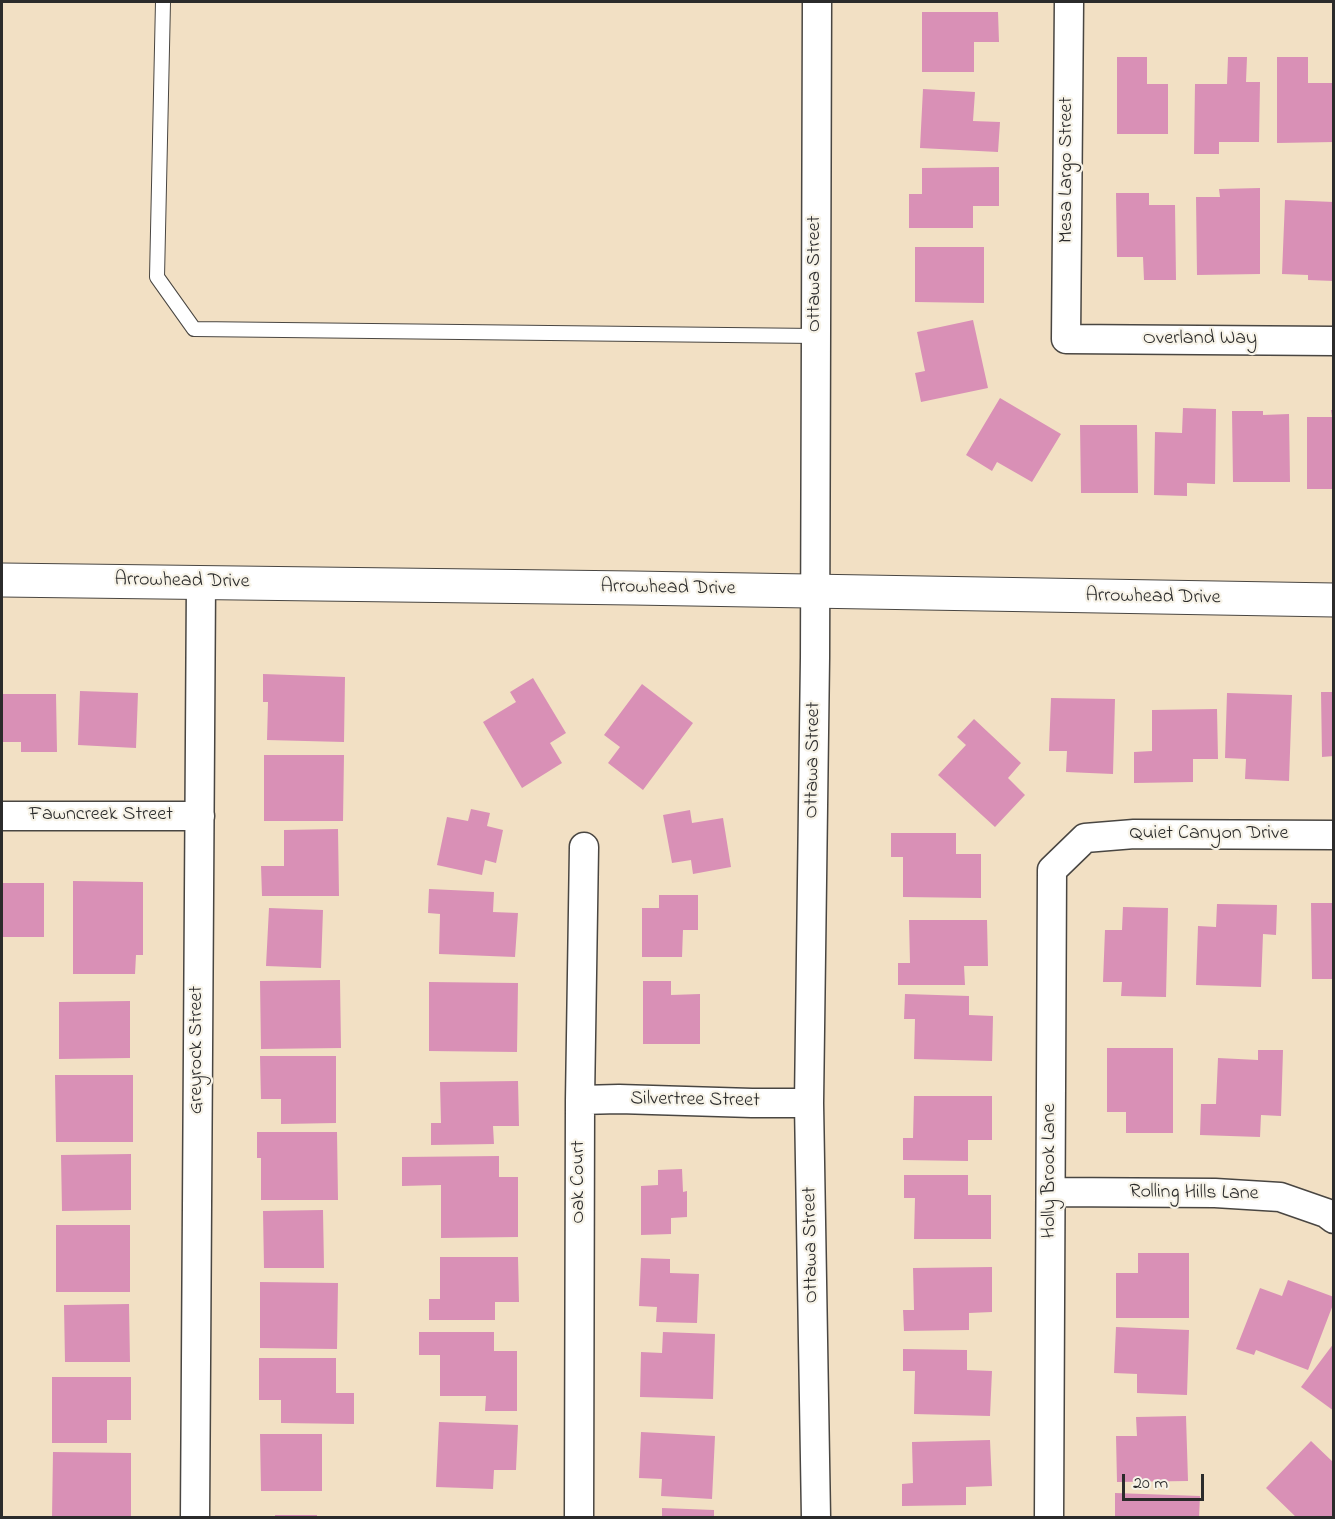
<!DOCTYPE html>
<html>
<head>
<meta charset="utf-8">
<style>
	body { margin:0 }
	#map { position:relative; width:1335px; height:1519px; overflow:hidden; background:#f2e0c4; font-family:"Indie Flower",sans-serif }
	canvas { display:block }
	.frame { position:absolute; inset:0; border:3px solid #2b2b2b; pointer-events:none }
	.scale { position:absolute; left:1122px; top:1474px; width:82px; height:27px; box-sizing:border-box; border:3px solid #2b2b2b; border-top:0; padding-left:8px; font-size:18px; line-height:21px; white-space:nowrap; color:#2b2b2b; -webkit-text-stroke:4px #f7f3e8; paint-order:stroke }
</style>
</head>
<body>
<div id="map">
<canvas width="1335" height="1519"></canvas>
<div class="frame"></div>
<div class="scale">20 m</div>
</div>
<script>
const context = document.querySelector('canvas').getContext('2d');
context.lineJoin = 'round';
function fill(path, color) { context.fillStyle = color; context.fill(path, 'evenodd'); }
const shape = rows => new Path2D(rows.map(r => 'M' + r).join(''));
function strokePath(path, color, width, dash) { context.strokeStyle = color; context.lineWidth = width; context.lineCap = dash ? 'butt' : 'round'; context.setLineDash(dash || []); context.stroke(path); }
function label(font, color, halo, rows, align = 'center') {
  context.font = font + ' "Indie Flower",sans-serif'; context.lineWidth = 4.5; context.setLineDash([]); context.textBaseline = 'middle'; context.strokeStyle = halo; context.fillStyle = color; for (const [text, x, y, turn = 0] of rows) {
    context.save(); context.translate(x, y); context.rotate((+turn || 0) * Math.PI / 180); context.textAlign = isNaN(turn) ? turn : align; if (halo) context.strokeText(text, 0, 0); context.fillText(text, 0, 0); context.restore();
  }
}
const building = shape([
	[922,12,998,12,999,42,974,42,974,72,922,72],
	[1117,57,1147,57,1147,84,1168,84,1168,134,1117,134],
	[1228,57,1247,57,1246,82,1260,82,1259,142,1219,142,1219,154,1194,154,1195,84,1227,84],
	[1277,57,1308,57,1308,83,1334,83,1334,142,1277,143],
	[923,89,975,92,973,121,1000,122,998,152,920,148],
	[999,167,999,206,973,206,973,228,909,228,909,194,922,194,922,168],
	[1260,188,1260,274,1197,275,1196,197,1220,197,1219,189],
	[1116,193,1149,193,1149,205,1175,205,1176,280,1144,280,1143,257,1117,257],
	[1285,200,1334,202,1334,281,1308,280,1308,275,1282,274],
	[915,247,984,247,984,303,915,302],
	[973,320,988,388,921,402,915,373,925,371,917,332],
	[1000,398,1061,434,1032,482,997,462,992,471,966,455],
	[1183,408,1216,409,1215,484,1187,483,1187,496,1154,495,1155,432,1182,433],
	[1331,410,1334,410,1334,489,1307,489,1307,417,1332,417],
	[1232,411,1263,411,1263,415,1289,414,1290,482,1233,482],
	[1080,425,1137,425,1138,493,1081,493],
	[263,674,345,677,344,742,267,740,268,702,263,702],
	[533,678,566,733,550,743,562,763,522,788,483,722,516,702,510,692],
	[642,684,693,723,643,790,608,763,620,747,604,735],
	[80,691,138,693,136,748,78,745],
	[1321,692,1334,692,1334,756,1322,757],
	[1227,693,1292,695,1289,781,1245,779,1246,759,1225,758],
	[2,694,56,694,57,752,21,752,21,742,2,742],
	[1051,698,1115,699,1113,774,1066,772,1067,751,1049,751],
	[1217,709,1218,759,1193,759,1193,782,1134,783,1134,752,1152,751,1152,710],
	[974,719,1021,763,1008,778,1025,795,995,827,938,775,966,745,957,737],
	[264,755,344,755,343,821,264,821],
	[471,809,490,813,487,826,503,830,496,863,485,860,482,875,437,865,447,817,468,821],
	[690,810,692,823,723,818,731,867,693,874,691,860,672,863,663,815],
	[338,829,339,896,262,896,261,866,284,866,284,830],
	[891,833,956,833,956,854,981,854,981,898,903,897,903,857,891,857],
	[73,881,143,882,143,955,136,955,135,974,73,974],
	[2,883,44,883,44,937,2,937],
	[429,889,494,892,493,912,518,913,515,957,439,954,440,914,428,913],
	[659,895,698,895,698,930,683,930,682,957,642,957,642,908,659,908],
	[1311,903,1334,903,1334,979,1312,979],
	[1217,904,1277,905,1276,935,1263,934,1261,987,1196,985,1198,926,1216,927],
	[1123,907,1168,908,1166,997,1121,996,1122,982,1103,982,1105,930,1122,930],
	[269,908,323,910,321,968,266,966],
	[909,920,987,920,988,966,964,966,965,985,898,985,898,963,910,963],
	[340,980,341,1048,261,1049,260,981],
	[643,981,671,981,671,995,700,994,700,1044,643,1044],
	[429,982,518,983,517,1052,429,1051],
	[905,994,969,996,969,1015,993,1016,992,1061,914,1059,915,1019,904,1019],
	[130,1001,130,1058,59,1059,59,1002],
	[1107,1048,1173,1048,1173,1133,1126,1133,1126,1112,1107,1112],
	[1258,1050,1283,1050,1281,1116,1261,1115,1260,1137,1200,1135,1201,1104,1216,1104,1218,1058,1258,1060],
	[260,1056,336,1056,336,1123,281,1124,281,1099,261,1099],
	[55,1075,133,1075,133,1142,56,1142],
	[518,1081,519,1126,493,1126,494,1144,431,1145,431,1123,441,1123,440,1082],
	[914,1096,992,1096,992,1140,968,1140,968,1161,903,1160,903,1138,913,1138],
	[257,1132,337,1132,338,1200,261,1200,261,1158,257,1158],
	[131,1154,131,1210,62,1211,61,1155],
	[499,1156,499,1177,518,1177,518,1237,441,1238,441,1185,402,1186,402,1157],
	[682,1169,683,1192,687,1191,687,1217,671,1218,671,1234,641,1235,641,1186,658,1185,658,1170],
	[904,1175,968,1175,968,1195,991,1195,991,1239,914,1239,915,1198,904,1198],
	[323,1210,324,1268,264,1268,263,1211],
	[56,1225,130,1225,130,1292,56,1292],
	[1138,1253,1189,1253,1189,1318,1116,1318,1116,1273,1138,1273],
	[440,1257,518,1257,519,1302,495,1302,495,1320,429,1320,429,1299,440,1299],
	[641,1258,670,1259,670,1273,699,1274,697,1323,656,1322,657,1307,639,1306],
	[992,1267,992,1312,969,1313,969,1330,904,1331,903,1310,914,1310,913,1268],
	[1288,1280,1334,1297,1334,1302,1308,1370,1256,1350,1254,1355,1236,1349,1260,1288,1282,1296],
	[260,1282,338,1283,337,1349,260,1348],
	[129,1304,130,1362,65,1362,64,1305],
	[1116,1327,1189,1330,1187,1395,1137,1393,1137,1374,1114,1373],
	[419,1332,494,1332,494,1351,517,1351,517,1411,485,1411,486,1396,440,1396,440,1355,419,1355],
	[663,1332,715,1334,713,1399,640,1397,641,1352,662,1353],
	[1334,1343,1334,1411,1301,1387],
	[903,1349,967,1350,967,1370,992,1371,990,1416,914,1414,915,1371,903,1371],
	[259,1358,336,1358,336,1393,354,1393,354,1424,281,1423,281,1400,259,1400],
	[52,1377,131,1377,131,1420,107,1420,107,1443,52,1443],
	[1186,1416,1188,1481,1117,1482,1116,1436,1137,1436,1136,1417],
	[439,1422,518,1425,516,1470,494,1470,493,1489,436,1487],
	[641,1432,715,1436,712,1499,661,1496,662,1479,639,1478],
	[260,1434,322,1434,322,1491,261,1491],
	[990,1440,992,1486,966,1487,966,1505,902,1506,902,1484,913,1483,912,1442],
	[1311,1441,1334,1463,1334,1518,1297,1518,1266,1488],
	[53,1452,131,1453,131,1518,52,1518],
	[1115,1493,1200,1496,1199,1518,1115,1518],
	[662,1508,714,1510,714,1518,662,1518],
	[275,1515,317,1515,317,1518,275,1518]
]);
const lane = shape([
	[163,2,157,277,194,329,816,336]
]);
const street = shape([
	[1069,2,1066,339,1334,341],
	[2,816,200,816],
	[580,1100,619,1099,752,1103,809,1103],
	[1051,1192,1215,1193,1280,1197,1326,1213,1334,1219],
	[195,1518,201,582],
	[579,1518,580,1100,584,847],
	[816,1518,809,1103,815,658,817,2],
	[1049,1518,1052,870,1085,838,1134,834,1334,835]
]);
const secondary = shape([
	[2,580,633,588,1334,600]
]);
const streetNames = [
	["Mesa Largo Street",1068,170,-90],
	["Ottawa Street",816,274,-90],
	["Overland Way",1200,340],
	["Arrowhead Drive",182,582,1],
	["Arrowhead Drive",668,589,1],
	["Arrowhead Drive",1153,598,1],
	["Ottawa Street",814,760,-89],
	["Fawncreek Street",101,816],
	["Quiet Canyon Drive",1209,835],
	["Greyrock Street",198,1050,-90],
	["Silvertree Street",695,1101,1],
	["Holly Brook Lane",1051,1171,-90],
	["Oak Court",580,1182,-90],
	["Rolling Hills Lane",1194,1194,1],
	["Ottawa Street",812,1245,-91]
];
fill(building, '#d990b6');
strokePath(lane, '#494642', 16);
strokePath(street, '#494642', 31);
strokePath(secondary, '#494642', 35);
strokePath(lane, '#fff', 14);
strokePath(street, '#fff', 28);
strokePath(secondary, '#fff', 33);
label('20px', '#2b2b2b', '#f7f3e8', streetNames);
</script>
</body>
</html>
